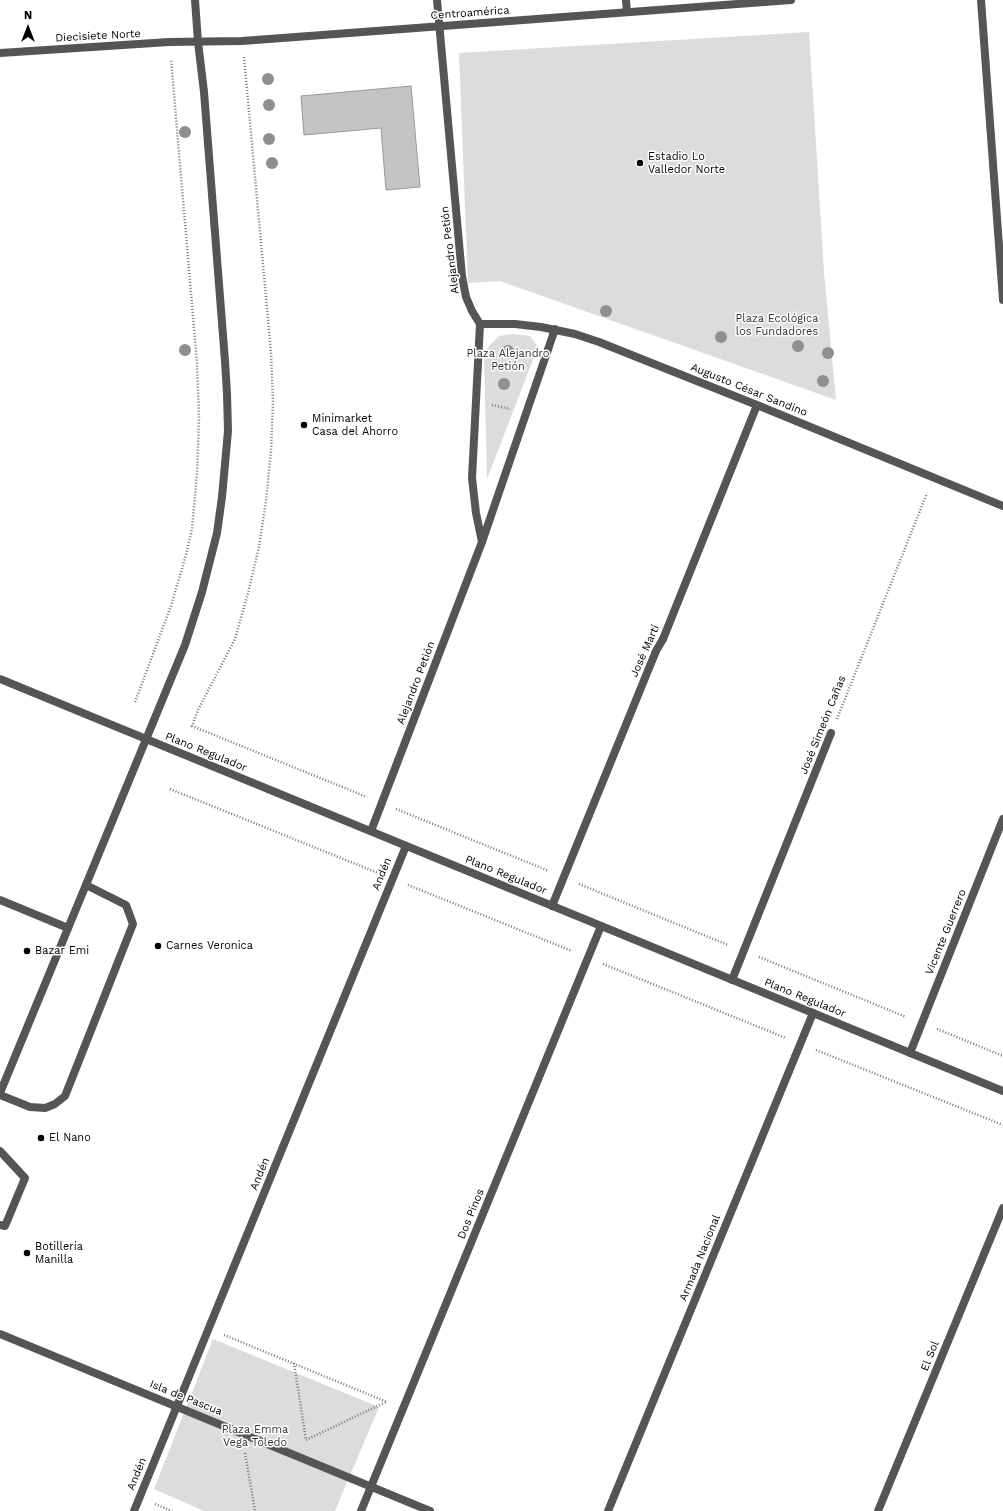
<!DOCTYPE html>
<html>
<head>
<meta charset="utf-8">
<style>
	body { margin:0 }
	#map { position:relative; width:1003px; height:1511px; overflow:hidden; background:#fff; font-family:"Work Sans",sans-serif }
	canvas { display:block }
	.north { position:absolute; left:8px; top:8px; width:40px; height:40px; -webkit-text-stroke:3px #fff; paint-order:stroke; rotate:0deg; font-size:11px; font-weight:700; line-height:16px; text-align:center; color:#000 }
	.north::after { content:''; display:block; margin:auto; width:14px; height:18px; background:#000; clip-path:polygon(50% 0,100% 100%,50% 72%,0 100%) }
</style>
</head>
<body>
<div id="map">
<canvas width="1003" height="1511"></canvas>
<div class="north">N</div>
</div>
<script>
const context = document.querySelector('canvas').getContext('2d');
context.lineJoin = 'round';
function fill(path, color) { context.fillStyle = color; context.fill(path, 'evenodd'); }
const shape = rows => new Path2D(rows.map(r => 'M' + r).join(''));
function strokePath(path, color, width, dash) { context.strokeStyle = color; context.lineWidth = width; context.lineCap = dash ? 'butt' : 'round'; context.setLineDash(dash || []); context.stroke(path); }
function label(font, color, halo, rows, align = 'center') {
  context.font = font + ' "Work Sans",sans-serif'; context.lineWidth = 3; context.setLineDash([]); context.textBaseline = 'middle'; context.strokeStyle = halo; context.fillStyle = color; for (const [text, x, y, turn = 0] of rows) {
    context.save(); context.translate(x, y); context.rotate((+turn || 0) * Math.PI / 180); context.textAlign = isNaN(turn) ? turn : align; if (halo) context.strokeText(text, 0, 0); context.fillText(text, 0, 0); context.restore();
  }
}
const green = shape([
	[809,32,824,272,836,400,500,281,468,283,459,53],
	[513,334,530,336,538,347,487,479,484,354,490,345,499,336],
	[213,1339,379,1407,335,1511,204,1511,154,1489]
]);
const building = shape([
	[411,86,420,187,386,190,381,128,304,135,301,96,411,86]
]);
const path = shape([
	[244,57,271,352,273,402,271,451,266,501,259,547,248,593,235,639,198,710,192,726,367,797],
	[492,405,510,409],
	[135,702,171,606,186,555,192,529,197,473,199,417,197,363,171,59],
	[837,719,927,493],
	[170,789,378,873],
	[396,809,549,871],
	[579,884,728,945],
	[408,885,572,951],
	[759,957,906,1017],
	[603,964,786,1038],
	[937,1029,1003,1056],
	[816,1050,1003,1125],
	[224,1335,387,1402],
	[294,1363,306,1440,386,1402],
	[245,1453,255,1511],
	[155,1504,172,1511]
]);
const service = shape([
	[626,0,627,12],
	[981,0,1003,300],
	[0,1095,30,1107,45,1108,55,1104,65,1096,133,924,126,905,86,885],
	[0,1151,25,1178,5,1226,0,1225]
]);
const pedestrian = shape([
	[552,906,656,651,663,639],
	[910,1053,1003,819]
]);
const minor = shape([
	[437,0,462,276,466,297,472,311,480,324,472,478,476,513,482,542],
	[0,53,169,42,242,41,791,0],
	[480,324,515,324,541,327,575,334,599,342,757,405,1003,506],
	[663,639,757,405],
	[371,831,482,542,555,329],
	[0,900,68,928],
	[732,980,831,733],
	[0,1334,430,1511],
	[134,1511,406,846],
	[361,1511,601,926],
	[608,1511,813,1013],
	[878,1511,1003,1208]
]);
const tertiary = shape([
	[0,679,1003,1091],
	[0,1093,185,645,202,592,217,533,222,497,228,431,227,394,225,361,204,92,198,42,195,0]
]);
const trees = [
	[268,79],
	[269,105],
	[185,132],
	[269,139],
	[272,163],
	[606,311],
	[721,337],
	[798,346],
	[185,350],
	[508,351],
	[828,353],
	[823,381],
	[504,384]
];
const markers = [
	[640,163,4,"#000"],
	[304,425,4,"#000"],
	[158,946,4,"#000"],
	[27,951,4,"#000"],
	[41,1138,4,"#000"],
	[27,1253,4,"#000"]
];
const streetNames = [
	["Centroamérica",470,13,-4],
	["Diecisiete Norte",98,36,-3],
	["Alejandro Petión",450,250,-97],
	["Augusto César Sandino",749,390,22],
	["José Martí",645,651,-66],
	["Alejandro Petión",416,683,-69],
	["José Simeón Cañas",823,725,-68],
	["Plano Regulador",206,752,22],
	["Andén",382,874,-68],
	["Plano Regulador",506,875,22],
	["Vicente Guerrero",946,932,-68],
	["Plano Regulador",805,998,22],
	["Andén",260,1174,-68],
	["Dos Pinos",471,1214,-68],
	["Armada Nacional",700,1258,-68],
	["El Sol",930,1356,-68],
	["Isla de Pascua",186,1398,22],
	["Andén",137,1474,-68]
];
const poiNames = [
	["Estadio Lo",648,157],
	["Valledor Norte",648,170],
	["Minimarket",312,419],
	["Casa del Ahorro",312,432],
	["Carnes Veronica",166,946],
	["Bazar Emi",35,951],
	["El Nano",49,1138],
	["Botillería",35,1247],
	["Manilla",35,1260]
];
const parkNames = [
	["Plaza Ecológica",777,319],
	["los Fundadores",777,332],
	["Plaza Alejandro",508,354],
	["Petión",508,367],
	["Plaza Emma",255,1430],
	["Vega Toledo",255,1443]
];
fill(green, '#dcdcdc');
fill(building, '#c4c4c4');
strokePath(building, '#999', 1);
strokePath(path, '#777', 2.5, [1, 2]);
strokePath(service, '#555', 8);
strokePath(pedestrian, '#555', 8);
strokePath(minor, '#555', 8);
strokePath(tertiary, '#555', 8);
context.fillStyle = '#8f8f8f';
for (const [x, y] of trees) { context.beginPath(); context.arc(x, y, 6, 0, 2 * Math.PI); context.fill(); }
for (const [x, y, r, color] of markers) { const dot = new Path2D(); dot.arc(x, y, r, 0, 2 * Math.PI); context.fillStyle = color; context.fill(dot); strokePath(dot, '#fff', 1.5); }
label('11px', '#000', '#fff', streetNames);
label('11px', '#000', '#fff', poiNames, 'left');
label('11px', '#333', '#fff', parkNames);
</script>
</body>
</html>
